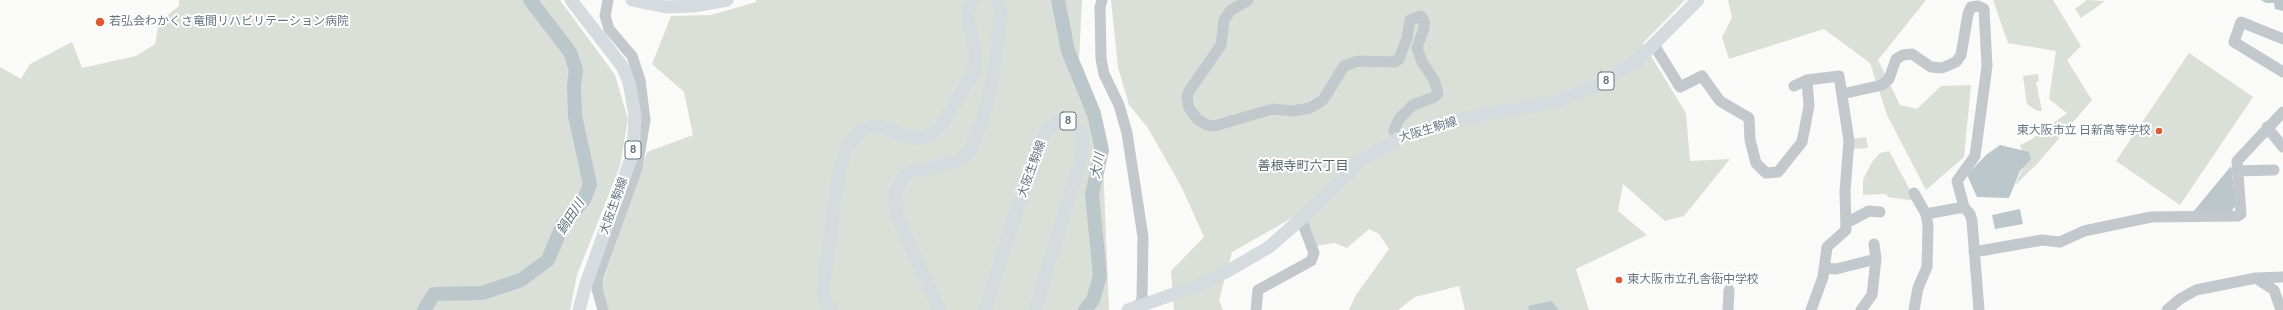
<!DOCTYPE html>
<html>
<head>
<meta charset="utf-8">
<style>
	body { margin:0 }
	canvas { display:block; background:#fafaf8 }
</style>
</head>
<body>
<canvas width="2283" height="310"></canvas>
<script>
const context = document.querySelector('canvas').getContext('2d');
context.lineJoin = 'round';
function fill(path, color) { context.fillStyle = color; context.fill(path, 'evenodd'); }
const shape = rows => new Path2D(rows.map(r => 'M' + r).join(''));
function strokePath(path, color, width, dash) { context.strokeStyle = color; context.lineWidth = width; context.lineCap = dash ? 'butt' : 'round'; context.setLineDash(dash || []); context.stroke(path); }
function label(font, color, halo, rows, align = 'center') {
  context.font = font + ' Manrope,"Noto Sans JP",sans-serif'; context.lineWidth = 4; context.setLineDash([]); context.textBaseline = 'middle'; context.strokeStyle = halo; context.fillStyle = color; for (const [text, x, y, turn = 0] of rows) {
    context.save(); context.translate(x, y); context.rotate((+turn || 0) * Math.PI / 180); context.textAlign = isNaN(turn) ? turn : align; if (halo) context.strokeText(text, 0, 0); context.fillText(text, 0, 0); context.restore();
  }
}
const green = shape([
	[179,0,560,0,615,75,628,119,620,166,577,275,570,310,0,310,0,67,21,79,30,64,72,42,82,68,136,56,155,44,159,22,179,6],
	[756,0,1082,0,1079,59,1101,112,1109,310,598,310,604,278,647,152,693,135,684,92,652,64,671,16,711,15,756,2],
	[1111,0,1685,0,1643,43,1686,113,1690,161,1730,159,1684,216,1665,221,1623,184,1618,211,1647,235,1576,269,1589,310,1465,310,1459,286,1415,297,1398,310,1349,310,1356,295,1389,249,1379,234,1369,229,1347,248,1335,243,1316,246,1301,213,1232,252,1219,300,1223,310,1174,310,1171,271,1204,237,1182,188,1148,128,1129,105,1118,67],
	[1728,0,1926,0,1878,60,1900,105,1917,109,1941,86,1971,85,1964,157,1926,190,1887,115,1870,63,1824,29,1729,59,1722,37,1732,18],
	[1993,0,2053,0,2081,46,2067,60,2092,100,2037,164,2015,185,2026,161,2020,145,2029,141,2067,113,2049,99,2056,51,2008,43],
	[2087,0,2105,1,2081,18,2075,9],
	[2189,53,2253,97,2180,205,2116,161],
	[2038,74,2039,81,2036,82,2042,111,2037,111,2027,104,2023,76],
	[1866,137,1868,148,1852,149,1852,139],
	[1889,151,1916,201,1888,197,1886,194,1863,195,1863,180,1872,162,1880,153]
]);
const water = shape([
	[2261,0,2283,0,2283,11,2275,9,2274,3,2266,3],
	[2000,145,2029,152,2031,159,2020,171,2009,198,1977,197,1967,175,1986,155],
	[2231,166,2236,205,2230,213,2193,212],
	[2020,209,2023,224,1995,229,1992,215],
	[1552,301,1558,310,1529,310,1528,306,1532,305]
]);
const river = shape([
	[1058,0,1068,51,1094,114,1102,150,1092,194,1100,276,1093,300,1085,310],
	[424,310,434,294,482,293,521,280,548,260,563,224,584,200,590,184,575,116,574,85,576,70,570,52,530,0]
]);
const minor = shape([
	[1102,0,1100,7,1101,59,1104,74,1119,105,1127,133,1143,237,1142,299,1137,310],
	[1248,0,1230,11,1224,20,1221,45,1189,91,1187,97,1189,108,1197,119,1207,125,1214,126,1273,109,1293,111,1310,108,1323,100,1344,66,1358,61,1395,62,1399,59,1407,38,1410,20,1421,16,1424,21,1424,28,1417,48,1422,62,1434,80,1438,93,1434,97,1413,105,1399,119,1394,130,1397,139],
	[2283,39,2241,22,2234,42,2283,72],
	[1654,45,1680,87,1702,76,1720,101,1749,118,1750,140,1756,163,1766,173,1778,172,1802,142,1809,106,1807,80],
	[1794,86,1807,80,1839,76,1849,141,1845,191,1846,230,1827,247,1823,277,1811,310],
	[1842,94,1882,85,1889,79,1896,59,1903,55,1912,54,1931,67,1942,68,1956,62,1961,55,1968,14,1971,7,1978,6,1984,9,1987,66,1975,156,1957,181,1964,207,1970,214,1972,221,1979,310],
	[2267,127,2283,147],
	[2236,171,2274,170],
	[1914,193,1926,214,1928,226,1927,267,1918,288,1914,310],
	[1926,214,1964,207],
	[1846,223,1869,211,1880,212],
	[1974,252,2042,240,2060,242,2084,231,2151,217,2238,216,2241,214,2237,161,2283,112],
	[1824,268,1836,269,1876,259],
	[2257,279,2274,290,2281,310],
	[603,310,597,289,598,277,637,168,645,120,640,80,632,56,609,29,605,16,608,0],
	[1256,310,1258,290,1311,261,1314,253,1301,219],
	[1728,310,1729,290],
	[1861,310,1872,295,1876,259,1874,244],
	[2167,310,2180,299,2196,290,2256,278,2283,277]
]);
const major = shape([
	[571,0,622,66,629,82,635,115,633,153,586,284,579,310],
	[632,0,666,7,694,6,727,0],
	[831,310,824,299,823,289,839,172,847,147,861,130,872,127,880,126,910,138,920,138,932,134,941,126,974,72,976,55,967,14,973,0],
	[939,310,897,216,895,193,902,180,909,173,958,161,971,150,984,115,994,73,1001,12,996,0],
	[985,310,1014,219,1043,137,1051,126,1058,121,1068,121,1081,132,1083,140,1082,155,1035,310],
	[1128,310,1200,285,1228,271,1269,247,1301,219,1361,161,1397,139,1443,123,1557,101,1595,87,1638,60,1698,0]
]);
const markers = [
	[100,22,5,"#e4572e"],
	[2159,131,4,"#e4572e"],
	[1619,280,4,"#e4572e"]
];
const shields = [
	[1606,81,16],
	[1068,121,16],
	[633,150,16]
];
const shieldNames = [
	["8",1606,81],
	["8",1068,121],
	["8",633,150]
];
const poiNames = [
	["若弘会わかくさ竜間リハビリテーション病院",109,22],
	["東大阪市立 日新高等学校",2151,131,"right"],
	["東大阪市立孔舎衙中学校",1627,280]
];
const streetNames = [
	["大阪生駒線",1428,130,-17],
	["大阪生駒線",1032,169,-70],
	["大阪生駒線",614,206,-70]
];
const waterNames = [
	["大川",1098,166,-79],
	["鍋田川",571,217,-57]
];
const neighbourhoodNames = [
	["善根寺町六丁目",1303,166]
];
fill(green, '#dadfd7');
fill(water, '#bbc7cb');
strokePath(river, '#bbc7cb', 14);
strokePath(minor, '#c3c8cc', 11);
strokePath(major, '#d6dbdf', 13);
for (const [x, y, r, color] of markers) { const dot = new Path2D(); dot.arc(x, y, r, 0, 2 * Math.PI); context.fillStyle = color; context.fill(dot); strokePath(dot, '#fff', 1.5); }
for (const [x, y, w] of shields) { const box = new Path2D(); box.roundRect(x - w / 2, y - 9, w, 18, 3); context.fillStyle = '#fff'; context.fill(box); strokePath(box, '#657683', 1); }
label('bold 11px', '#657683', null, shieldNames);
label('12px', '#657683', '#fff', poiNames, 'left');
label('12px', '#657683', '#fff', streetNames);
label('italic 13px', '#60757c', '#fff', waterNames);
label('13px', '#57646e', '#fff', neighbourhoodNames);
</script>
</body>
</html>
